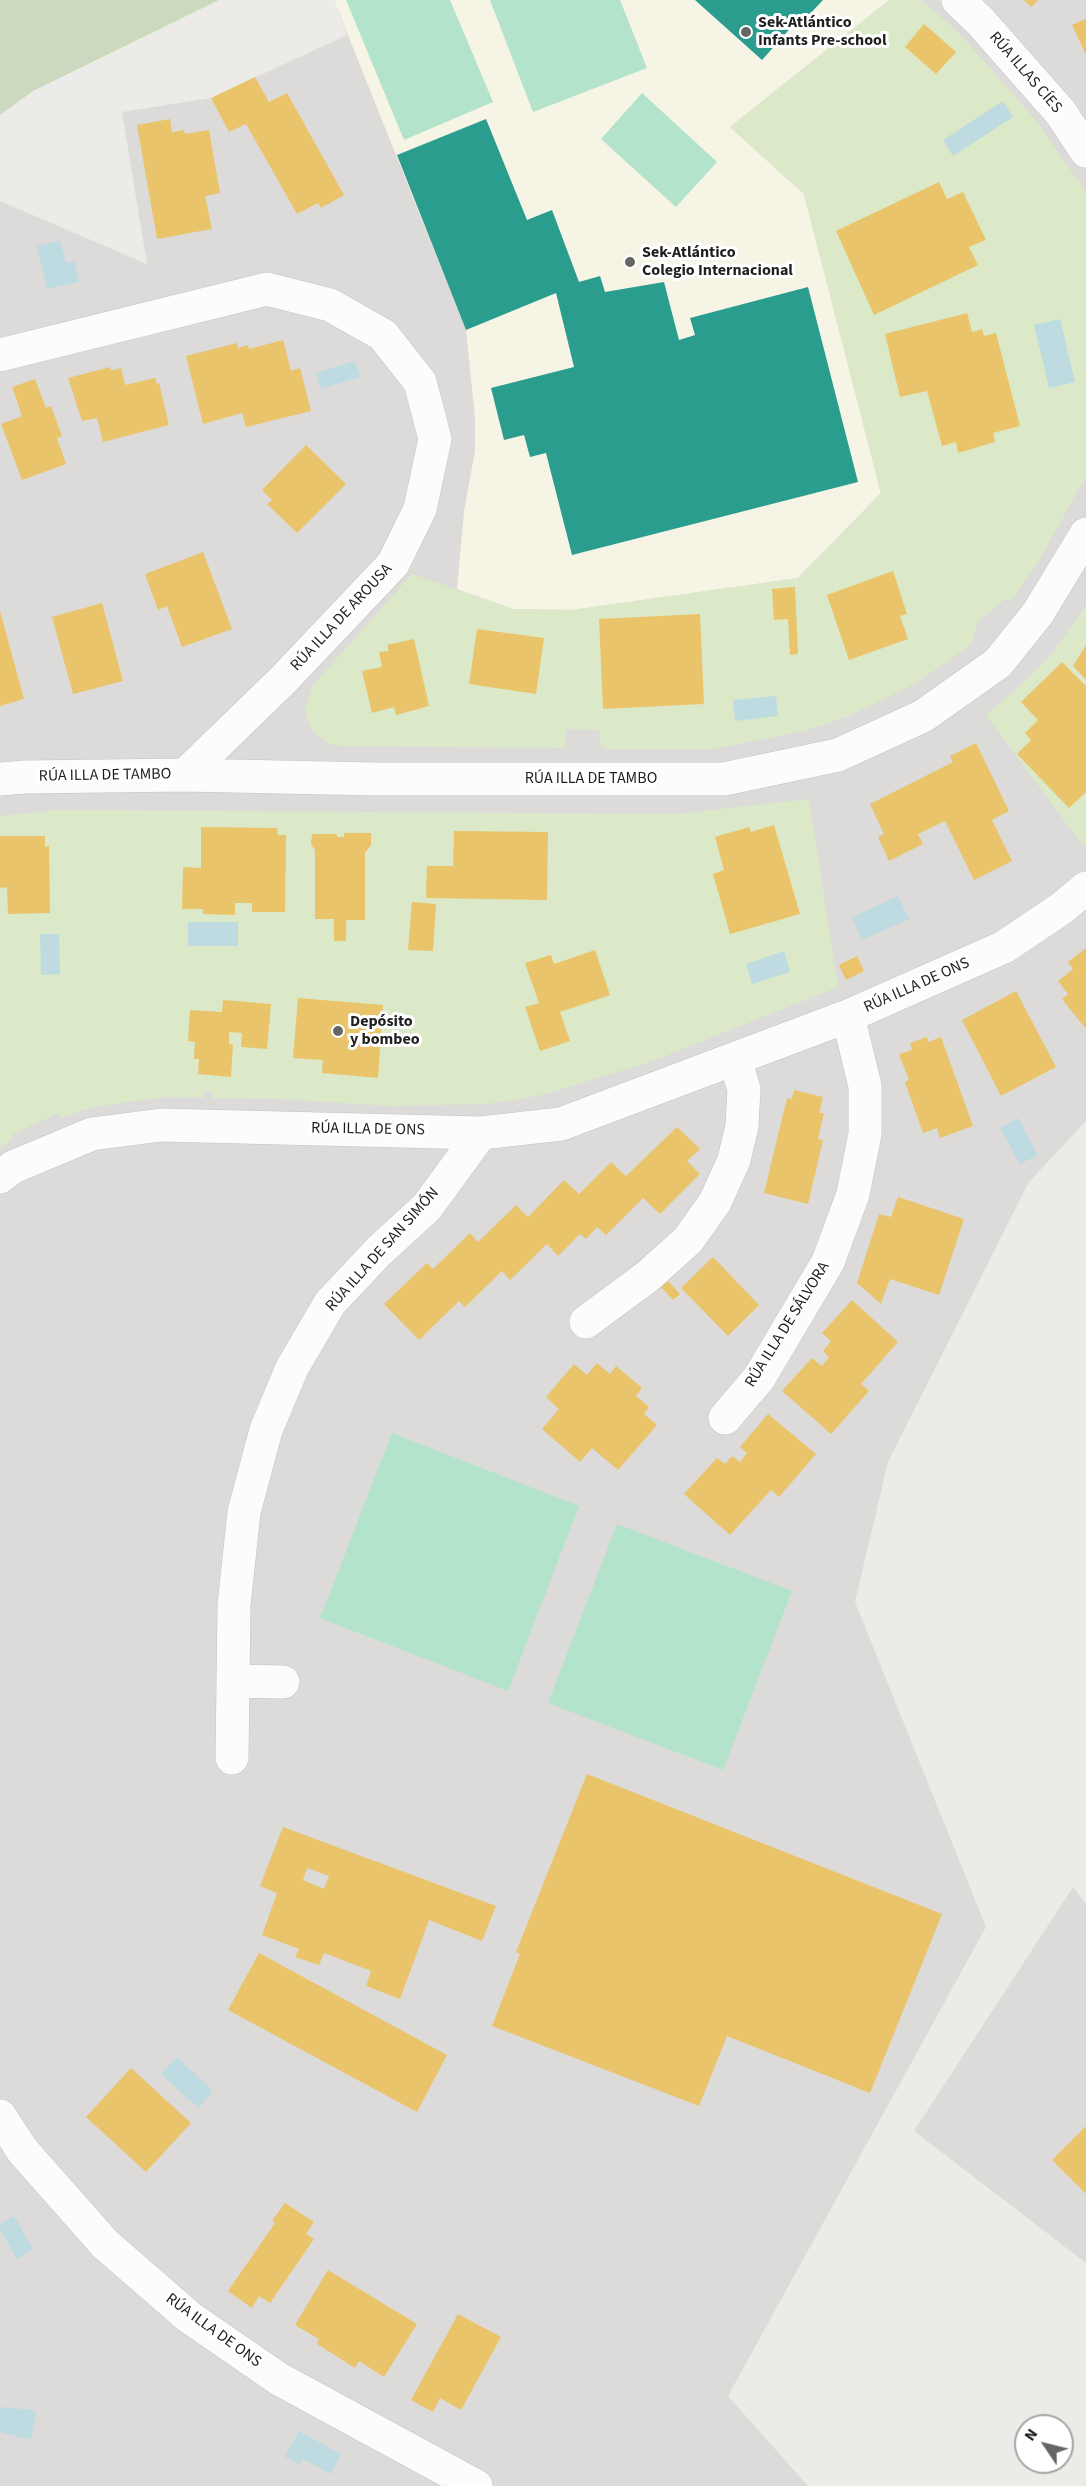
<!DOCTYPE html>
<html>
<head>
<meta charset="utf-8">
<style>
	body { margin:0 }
	#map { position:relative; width:1086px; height:2486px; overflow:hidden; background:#edebe8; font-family:"Source Sans 3",sans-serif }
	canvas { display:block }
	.north { position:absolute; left:1014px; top:2414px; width:60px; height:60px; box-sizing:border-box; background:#fff; border:2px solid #a5a5a5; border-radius:50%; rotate:305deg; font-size:16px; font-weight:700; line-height:24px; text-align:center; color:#1f1f1f }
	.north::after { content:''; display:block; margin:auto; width:21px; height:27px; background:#676665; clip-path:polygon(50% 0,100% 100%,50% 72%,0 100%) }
</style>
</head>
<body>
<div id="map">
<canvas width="1086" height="2486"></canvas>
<div class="north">N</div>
</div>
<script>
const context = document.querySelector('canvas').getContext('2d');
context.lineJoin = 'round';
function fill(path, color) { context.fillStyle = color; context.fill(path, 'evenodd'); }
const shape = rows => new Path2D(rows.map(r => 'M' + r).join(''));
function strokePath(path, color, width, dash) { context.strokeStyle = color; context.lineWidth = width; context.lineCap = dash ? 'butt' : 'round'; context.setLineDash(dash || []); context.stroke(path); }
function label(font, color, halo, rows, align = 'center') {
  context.font = font + ' "Source Sans 3",sans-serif'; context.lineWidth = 6; context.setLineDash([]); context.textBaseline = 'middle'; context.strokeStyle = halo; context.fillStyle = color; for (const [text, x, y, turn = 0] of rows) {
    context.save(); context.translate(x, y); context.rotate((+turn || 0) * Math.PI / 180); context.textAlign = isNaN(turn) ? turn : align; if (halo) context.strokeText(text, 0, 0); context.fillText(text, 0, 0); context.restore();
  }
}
const residential = shape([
	[334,0,1086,0,1086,1121,1029,1182,888,1462,855,1602,986,1927,728,2396,808,2486,0,2486,0,201,147,264,122,112,211,98,347,35],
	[1073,1887,1086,1904,1086,2263,914,2131]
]);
const education = shape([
	[334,0,889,0,730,127,804,194,881,493,798,578,572,610,513,609,457,589,464,511,475,451,475,418,466,330]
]);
const grass = shape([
	[889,0,921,0,957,31,1034,118,1086,192,1086,476,1037,564,1011,601,1005,599,978,622,971,644,964,650,916,683,851,715,804,731,713,749,605,749,600,744,600,730,566,729,565,748,341,746,330,744,321,738,313,731,307,718,305,706,313,685,412,574,513,609,572,610,798,578,881,494,804,194,730,127],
	[1086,606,1086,844,1083,846,986,715,1016,689,1050,656],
	[809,799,838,987,650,1062,549,1093,522,1099,485,1104,391,1106,278,1099,212,1098,212,1091,204,1090,203,1098,168,1097,127,1102,89,1108,62,1118,58,1113,11,1135,13,1139,0,1147,0,816,57,810,677,814]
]);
const forest = shape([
	[0,0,219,0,33,91,0,115]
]);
const pitch = shape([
	[346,0,450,0,493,102,404,140],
	[490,0,620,0,647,68,533,112],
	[642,93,717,162,676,207,601,139],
	[392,1433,579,1506,508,1691,320,1618],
	[617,1524,792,1591,723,1770,548,1703]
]);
const water = shape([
	[1003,101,1013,117,953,156,943,140],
	[60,240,66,263,74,261,79,282,47,289,37,246],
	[1060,319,1075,382,1049,388,1034,325],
	[355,361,360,377,321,389,316,373],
	[776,696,778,716,735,721,733,700],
	[898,896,909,919,862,940,852,917],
	[188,922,238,922,238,946,188,946],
	[40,934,59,934,60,974,41,975],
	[784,951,790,972,752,984,746,964],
	[1018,1118,1038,1155,1020,1164,1000,1128],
	[177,2057,213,2091,198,2108,161,2074],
	[14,2216,33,2249,17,2259,0,2229,0,2224],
	[0,2407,33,2410,36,2413,32,2437,27,2439,0,2432],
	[299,2431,341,2454,331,2474,303,2459,299,2464,285,2457]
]);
const homes = shape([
	[1024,0,1038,0,1031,7],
	[1086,19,1086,55,1072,25],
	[924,24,956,52,936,74,905,47],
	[255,77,269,102,287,93,344,195,321,208,318,203,297,214,246,124,229,132,211,98],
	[170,119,172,132,184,130,185,134,209,130,220,193,205,196,212,229,157,239,137,125],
	[939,182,947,199,963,192,986,240,969,247,978,265,874,315,836,231],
	[967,313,972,332,982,329,984,336,996,333,1020,426,993,433,995,442,958,453,956,442,942,446,927,391,900,397,885,334],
	[283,340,291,371,300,368,311,411,246,427,242,413,203,424,186,356,237,343,238,348,248,345,249,349],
	[110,367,111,371,121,368,125,385,155,378,157,384,159,383,169,425,103,442,97,418,82,421,68,378],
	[35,379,46,408,51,406,62,436,57,438,66,464,22,480,1,424,22,416,12,387],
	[306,445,346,484,297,533,267,504,272,500,262,490],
	[203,552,232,629,182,647,167,606,158,610,145,574],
	[893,571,907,614,900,616,908,639,849,660,827,595],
	[795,587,798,654,790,655,788,619,774,620,772,589],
	[102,603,123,681,73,694,52,617],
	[0,611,24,699,0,706],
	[700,614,704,704,603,709,599,619],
	[477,629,544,638,536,694,469,684],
	[414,639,429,706,396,715,394,707,372,713,362,671,382,667,379,652,389,651,387,645],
	[1086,645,1086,680,1073,666],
	[1062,662,1086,686,1086,792,1069,808,1017,754,1031,740,1025,733,1038,720,1021,702],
	[976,743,1009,811,992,820,1012,861,974,880,945,821,918,834,923,844,889,861,878,837,884,834,870,804,953,762,950,756],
	[774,825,800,914,730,934,713,874,724,870,715,837,749,827,751,832],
	[201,827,277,828,278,835,286,835,285,912,252,912,252,903,235,903,235,915,203,914,203,909,182,909,183,867,201,868],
	[454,831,548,832,547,900,426,898,427,866,453,866],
	[344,833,371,833,371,845,365,853,365,920,346,920,346,941,334,941,334,919,315,919,315,850,311,844,312,834,337,834,337,837,344,837],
	[0,836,45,836,45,847,49,846,50,913,8,914,7,887,0,888],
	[412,902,436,904,433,951,408,950],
	[1086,948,1086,1029,1062,999,1068,994,1058,981,1073,969,1068,962],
	[595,950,610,995,560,1012,570,1041,540,1051,525,1007,539,1003,525,963,551,955,554,964],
	[857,956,864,971,846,980,839,965],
	[1016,991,1056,1067,1001,1096,962,1020],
	[298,998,383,1005,378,1078,322,1073,323,1060,293,1058],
	[223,1000,271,1004,267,1049,241,1047,242,1033,229,1032,229,1044,233,1045,231,1077,198,1074,199,1059,194,1059,195,1042,188,1041,190,1010,222,1012],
	[927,1037,928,1042,941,1037,973,1126,940,1138,937,1128,923,1133,905,1082,909,1080,899,1054,912,1050,910,1043],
	[794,1090,823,1097,819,1113,824,1113,818,1139,823,1140,808,1204,764,1193,787,1098,792,1099],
	[677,1127,700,1149,687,1161,700,1174,660,1214,643,1198,606,1235,597,1227,586,1239,580,1234,558,1256,547,1244,510,1280,502,1271,465,1307,459,1301,419,1340,384,1304,427,1263,433,1269,470,1233,478,1242,516,1205,528,1217,564,1180,579,1194,611,1162,626,1176],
	[898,1197,964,1219,939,1295,890,1279,881,1304,857,1283,879,1214,891,1217],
	[713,1257,759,1305,728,1336,681,1288],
	[667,1280,680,1294,673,1300,660,1286],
	[852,1300,898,1342,861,1384,869,1391,831,1434,782,1391,812,1358,822,1366,829,1357,823,1351,831,1341,822,1333],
	[597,1363,610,1374,616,1366,642,1388,636,1396,649,1407,644,1414,657,1425,618,1470,592,1448,580,1462,542,1429,559,1409,546,1397,574,1364,587,1375],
	[768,1414,816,1454,779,1497,771,1490,730,1535,684,1494,717,1458,725,1464,732,1456,740,1462,747,1453,740,1447],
	[587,1774,942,1914,870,2093,727,2036,699,2106,492,2026,520,1954,516,1952],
	[283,1827,496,1906,482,1941,429,1920,400,1999,366,1986,371,1971,324,1953,319,1965,295,1957,299,1949,262,1935,277,1893,260,1886],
	[307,1868,329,1876,324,1889,303,1880],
	[259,1953,447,2055,417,2112,228,2010],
	[131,2068,191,2123,146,2172,86,2117],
	[1086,2126,1086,2194,1052,2160],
	[285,2203,314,2222,306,2234,314,2239,270,2303,259,2296,252,2308,228,2291,275,2223,272,2221],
	[328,2270,417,2324,384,2377,359,2361,355,2368,317,2344,319,2339,295,2325],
	[458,2314,501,2337,461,2410,440,2398,433,2412,411,2400]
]);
const schools = shape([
	[695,0,823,0,807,17,803,14,762,60],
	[486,119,527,220,552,210,579,282,600,276,605,292,664,282,679,340,695,335,690,318,808,287,858,482,572,555,546,453,530,457,524,435,504,440,491,388,574,367,556,293,466,330,397,155]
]);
const minor = shape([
	[958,0,980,21,1061,113,1086,151],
	[0,355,267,289,330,305,383,335,420,382,435,439,420,509,393,564,283,680,185,775],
	[0,779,25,777,185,775,375,779,724,779,838,755,923,716,998,663,1038,613,1086,534],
	[0,1177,13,1167,92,1134,161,1125,481,1133,561,1124,848,1016,1004,947,1062,908,1086,888],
	[586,1322,648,1276,688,1240,715,1202,734,1160,742,1126,744,1089,735,1060],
	[725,1418,759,1378,828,1262,853,1194,865,1134,865,1086,848,1016],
	[233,1681,283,1682],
	[232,1758,234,1605,244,1512,266,1430,292,1368,330,1303,379,1251,427,1207,481,1133],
	[0,2116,22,2150,105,2244,189,2317,279,2379,476,2486]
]);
const markers = [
	[746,32,6,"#676665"],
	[630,262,6,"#676665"],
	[338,1031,6,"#676665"]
];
const poiNames = [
	["Sek-Atlántico",758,23],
	["Infants Pre-school",758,41],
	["Sek-Atlántico",642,253],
	["Colegio Internacional",642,271],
	["Depósito",350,1022],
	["y bombeo",350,1040]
];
const streetNames = [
	["RÚA ILLAS CÍES",1025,73,49],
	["RÚA ILLA DE AROUSA",342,618,-47],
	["RÚA ILLA DE TAMBO",105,776,-1],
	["RÚA ILLA DE TAMBO",591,779],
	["RÚA ILLA DE ONS",917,986,-24],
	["RÚA ILLA DE ONS",368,1130,1],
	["RÚA ILLA DE SAN SIMÓN",383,1250,-48],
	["RÚA ILLA DE SÁLVORA",788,1325,-58],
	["RÚA ILLA DE ONS",213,2331,36]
];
fill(residential, '#dcdbd9');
fill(education, '#f6f4e4');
fill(grass, '#dce9c8');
fill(forest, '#cbdabe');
fill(pitch, '#b4e3cb');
fill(water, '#bddbe0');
fill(homes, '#e9c46a');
fill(schools, '#2a9d8f');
strokePath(minor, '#c4c3c2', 34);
strokePath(minor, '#fcfcfc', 33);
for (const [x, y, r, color] of markers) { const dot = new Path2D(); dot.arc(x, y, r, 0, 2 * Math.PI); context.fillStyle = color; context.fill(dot); strokePath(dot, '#fff', 2); }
label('bold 16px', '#1f1f1f', '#fff', poiNames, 'left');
label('16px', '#1f1f1f', '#fff', streetNames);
</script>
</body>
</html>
